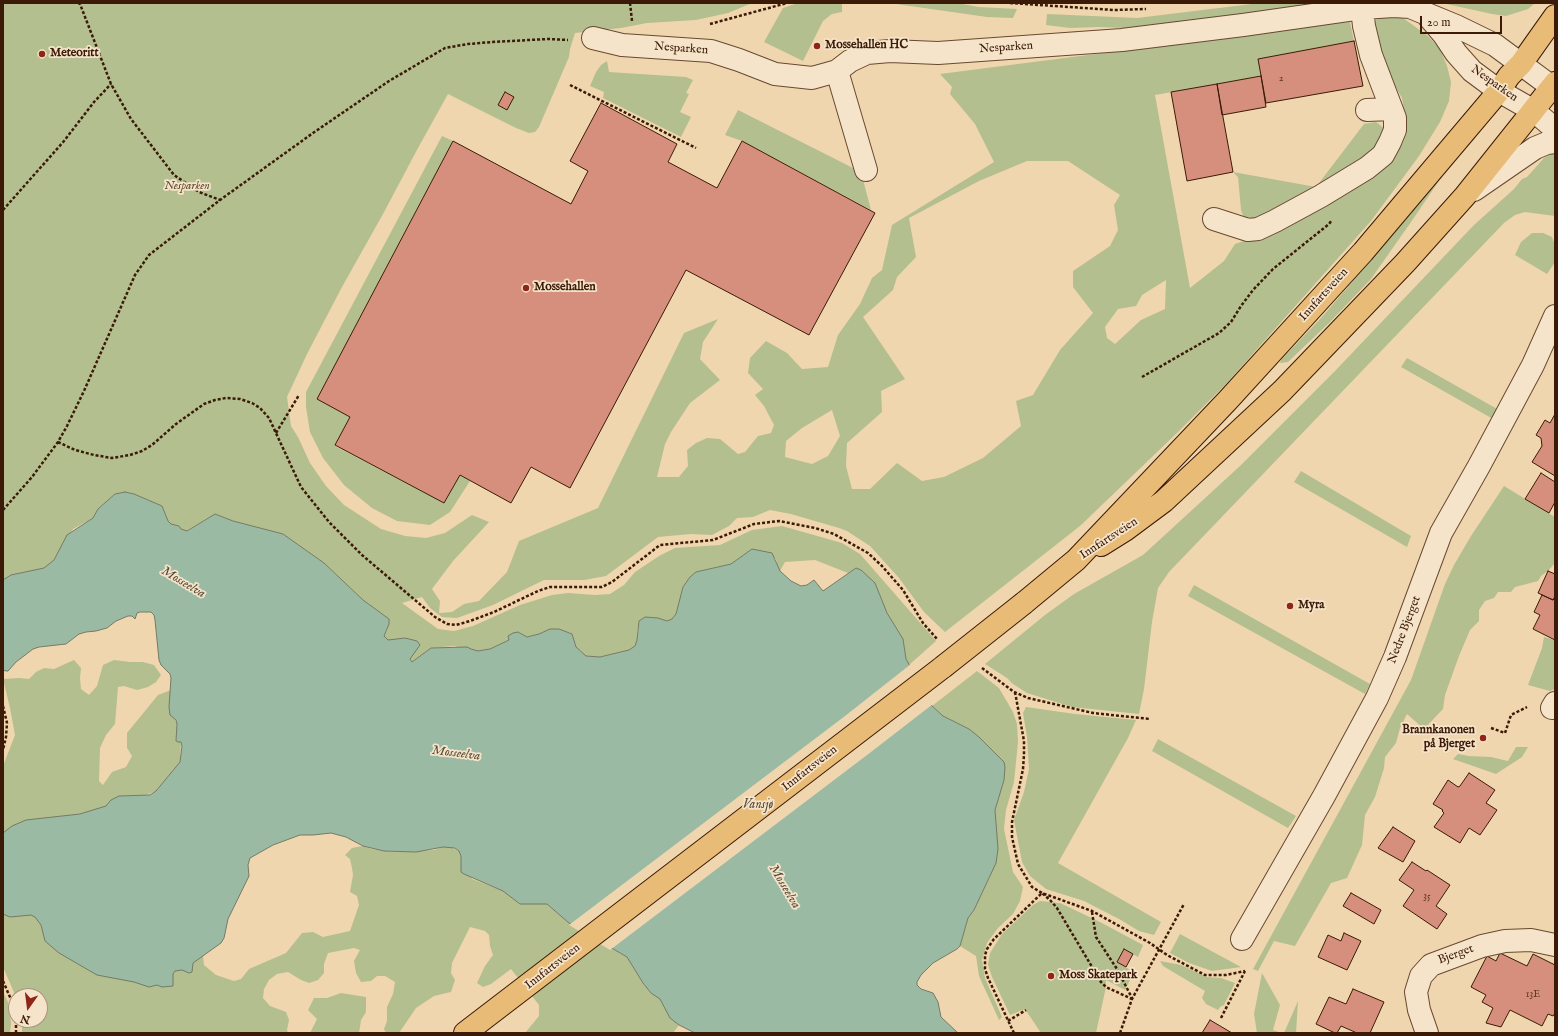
<!DOCTYPE html>
<html>
<head>
<meta charset="utf-8">
<style>
	body { margin:0 }
	#map { position:relative; width:1558px; height:1036px; overflow:hidden; background:#f0d6ae; font-family:"IM FELL English",serif }
	canvas { display:block }
	.frame { position:absolute; inset:0; border:4px solid #3b1a07; pointer-events:none }
	.north { position:absolute; left:8px; top:988px; width:40px; height:40px; box-sizing:border-box; background:#f5e4ca; border:1px solid #ab937c; border-radius:50%; rotate:194deg; font-size:11px; font-weight:700; line-height:16px; text-align:center; color:#3b1a07 }
	.north::after { content:''; display:block; margin:auto; width:14px; height:18px; background:#8f2418; clip-path:polygon(50% 0,100% 100%,50% 72%,0 100%) }
	.scale { position:absolute; left:1420px; top:16px; width:82px; height:18px; box-sizing:border-box; border:2px solid #3b1a07; border-top:0; padding-left:5px; font-size:12px; line-height:14px; white-space:nowrap; color:#3b1a07; -webkit-text-stroke:3px #f5e4ca; paint-order:stroke }
</style>
</head>
<body>
<div id="map">
<canvas width="1558" height="1036"></canvas>
<div class="frame"></div>
<div class="north">N</div>
<div class="scale">20 m</div>
</div>
<script>
const context = document.querySelector('canvas').getContext('2d');
context.lineJoin = 'round';
function fill(path, color) { context.fillStyle = color; context.fill(path, 'evenodd'); }
const shape = rows => new Path2D(rows.map(r => 'M' + r).join(''));
function strokePath(path, color, width, dash) { context.strokeStyle = color; context.lineWidth = width; context.lineCap = dash ? 'butt' : 'round'; context.setLineDash(dash || []); context.stroke(path); }
function label(font, color, halo, rows, align = 'center') {
  context.font = font + ' "IM FELL English",serif'; context.lineWidth = 3.5; context.setLineDash([]); context.textBaseline = 'middle'; context.strokeStyle = halo; context.fillStyle = color; for (const [text, x, y, turn = 0] of rows) {
    context.save(); context.translate(x, y); context.rotate((+turn || 0) * Math.PI / 180); context.textAlign = isNaN(turn) ? turn : align; if (halo) context.strokeText(text, 0, 0); context.fillText(text, 0, 0); context.restore();
  }
}
const green = shape([
	[3,3,752,3,728,13,696,20,647,23,621,28,575,33,570,49,569,57,539,127,535,132,529,133,516,128,448,94,418,148,383,214,342,287,307,354,287,397,291,426,298,437,310,463,326,486,344,505,381,529,405,536,426,538,445,533,472,515,489,522,453,561,432,589,440,601,439,613,452,612,464,604,479,601,507,572,519,541,598,508,684,333,718,319,703,342,700,359,720,380,690,403,671,432,665,444,657,477,679,477,688,466,687,450,696,443,707,438,720,439,738,454,745,452,758,436,771,433,774,425,764,406,755,395,763,389,748,373,750,358,766,341,787,353,802,369,828,367,838,335,860,304,872,278,882,270,892,225,994,162,975,124,950,94,952,87,940,74,1267,32,1282,28,1350,22,1354,41,1258,59,1261,76,1155,95,1190,288,1224,261,1235,244,1259,236,1391,159,1403,142,1406,122,1402,98,1392,81,1378,48,1374,22,1381,15,1403,18,1428,36,1440,49,1447,66,1451,82,1449,101,1440,122,1419,156,1371,221,1226,384,1177,433,1080,526,945,632,924,612,899,578,870,546,847,531,839,528,791,514,770,510,753,517,737,518,729,526,712,535,691,534,658,537,606,576,584,580,544,580,493,605,457,618,442,617,430,608,422,597,402,603,438,629,454,631,473,626,520,605,552,595,568,593,595,595,610,594,624,585,635,572,659,556,675,548,720,545,752,530,782,526,842,543,860,554,936,641,909,665,906,659,903,639,887,613,875,583,856,568,848,573,815,560,785,562,780,571,777,566,776,559,752,549,731,564,696,572,690,577,683,587,676,614,672,619,667,621,658,618,645,617,639,621,637,633,637,639,635,646,629,650,600,657,586,656,576,647,572,634,559,629,551,629,539,634,527,637,518,632,509,640,490,649,478,651,454,646,431,648,412,662,410,659,413,654,393,640,388,640,384,636,387,630,389,619,363,600,324,563,290,539,283,534,233,521,215,514,186,531,181,529,179,526,171,524,168,521,162,506,134,494,125,492,115,494,98,509,93,518,73,529,54,560,44,569,11,575,3,580],
	[1027,161,1068,161,1120,195,1114,205,1118,230,1110,246,1073,271,1073,287,1093,313,1060,350,1033,395,1016,401,1021,426,983,458,944,477,922,481,897,463,870,489,852,489,846,466,847,443,882,412,881,391,905,379,863,317,893,290,897,277,916,257,909,218,979,181],
	[1166,280,1165,309,1141,320,1115,344,1107,338,1105,327,1118,309,1136,306,1142,295],
	[832,410,840,436,828,456,812,464,785,457,786,441,802,428],
	[798,3,842,3,842,12,832,14,823,21,803,61,764,42,783,8],
	[889,3,957,3,979,7,1017,9,1013,18,987,17],
	[1260,3,1331,3,1125,28,1099,27,1070,28,1046,25,1047,14,1137,18],
	[1442,3,1535,3,1528,9,1506,16,1492,14],
	[607,61,609,72,686,77,693,80,686,93,689,94,680,112,691,117,681,137,603,98,604,92,590,86,596,72,601,65],
	[738,110,861,172,871,210,742,141,725,135],
	[1376,122,1385,129,1381,142,1364,159,1257,221,1244,218,1241,210,1238,177,1233,172,1316,187,1364,124],
	[1478,129,1480,131,1475,138,1443,175,1411,222,1371,279,1329,323,1288,362,1280,363,1281,360,1321,318,1347,288],
	[442,136,453,141,317,399,350,417,335,446,444,503,460,475,470,481,450,512,430,525,397,521,372,508,344,485,323,458,310,432,306,407,306,392],
	[1551,154,1555,154,1555,216,1525,212,1515,215,1504,223,1169,572,1158,588,1152,622,1144,689,1139,714,1072,707,1027,693,1013,684,1007,678,985,664,1045,615,1074,594,1143,555,1240,466,1335,371,1474,225,1514,189,1522,179,1527,177,1544,158],
	[1532,233,1543,233,1552,237,1555,245,1555,262,1547,274,1515,255,1521,242],
	[1407,358,1499,410,1493,419,1401,367],
	[1301,471,1411,536,1407,547,1294,482],
	[1504,486,1555,517,1555,563,1548,571,1541,576,1538,581,1515,587,1511,592,1498,592,1494,598,1485,601,1479,610,1479,621,1470,630,1459,656,1445,695,1443,709,1424,729,1407,714,1400,728,1396,743,1385,757,1384,768,1375,797,1365,815,1362,845,1347,878,1331,883,1295,946,1274,941,1258,971,1253,969,1411,680,1445,584,1454,565,1471,536],
	[1194,585,1370,684,1365,694,1188,596],
	[1544,637,1555,640,1555,689,1550,691,1528,685,1542,648],
	[74,660,81,668,80,678,81,689,89,695,97,686,103,665,114,660,130,662,143,662,154,665,161,675,156,682,148,687,137,690,124,686,118,687,115,724,106,735,100,748,99,781,103,785,112,772,126,767,132,756,127,748,127,733,158,695,171,690,169,707,177,724,176,741,181,742,180,762,156,791,146,795,119,796,249,876,228,919,224,938,221,943,203,955,204,965,216,975,234,981,241,979,249,969,286,953,302,933,313,932,323,937,350,931,359,905,357,896,350,892,353,875,352,868,350,859,345,855,352,848,363,846,372,849,394,852,434,850,443,847,451,847,459,851,472,879,503,891,520,904,547,904,569,923,627,957,643,983,651,993,660,998,670,1018,679,1025,673,1033,525,1033,539,1016,539,1005,511,969,491,984,483,987,477,983,485,966,493,955,490,946,489,935,485,931,470,927,452,963,451,973,455,980,451,992,434,996,416,1008,399,1033,386,1033,384,1029,387,1021,387,1007,393,994,395,982,385,976,377,976,371,981,361,982,356,973,354,961,360,950,354,948,328,953,324,964,324,973,318,980,309,983,301,980,288,972,277,974,269,980,264,989,263,998,270,1006,286,1012,289,1020,287,1030,288,1033,22,1033,22,1020,40,1020,40,996,16,996,16,997,3,967,3,766,15,735,10,708,3,679,19,678,29,679,36,672,44,668,54,669],
	[977,671,999,688,1013,712,1017,724,1018,742,1014,782,1006,810,1004,829,1013,872,1023,887,1020,901,1013,914,998,928,987,943,982,960,985,978,1002,1017,999,1020,979,976,976,956,960,946,968,918,974,910,990,876,997,857,995,810,1004,780,1004,762,979,737,969,729,943,716,932,706],
	[1026,707,1075,714,1136,720,1128,738,1058,863,1161,922,1154,935,1139,931,1119,919,1084,901,1046,889,1030,876,1022,862,1014,820,1024,792,1029,769,1027,737,1023,713],
	[1158,739,1296,816,1288,828,1152,751],
	[1516,747,1528,747,1522,757,1496,774,1453,759,1458,754,1469,756,1491,757,1508,761],
	[1040,901,1060,903,1100,922,1143,945,1138,957,1124,949,1117,962,1134,972,1125,990,1106,980,1106,987,1096,1033,1041,1033,1025,1009,1010,1015,992,977,988,965,990,953,1002,934,1033,905],
	[1180,934,1241,967,1212,971,1189,963,1170,953],
	[1160,961,1181,965,1207,977,1221,978,1235,983,1224,1005,1220,1007,1218,1010,1206,1004,1202,998,1205,991,1163,966],
	[1262,973,1280,1005,1273,1030,1282,1033,1257,1033,1254,1014],
	[3,992,8,1002,11,1023,10,1033,3,1033],
	[341,993,366,997,366,1012,361,1020,359,1033,310,1033,317,1019,308,1010,314,998,327,998],
	[1298,1001,1296,1033,1284,1033]
]);
const water = shape([
	[125,492,134,494,162,506,168,521,171,524,179,526,181,529,187,531,215,514,233,521,283,534,290,539,324,563,363,600,389,619,389,624,384,636,388,640,405,638,417,641,420,645,410,659,412,662,431,648,467,647,471,649,478,651,490,649,509,640,508,636,513,633,518,632,527,637,539,634,550,629,559,629,572,634,576,647,586,656,600,657,629,650,635,646,637,640,639,621,645,617,658,618,667,621,672,619,676,614,683,587,690,577,696,572,731,564,752,549,772,553,780,571,791,581,801,586,807,585,814,580,823,591,856,568,861,570,875,583,887,613,903,639,906,659,932,706,943,716,969,729,979,737,1004,762,1005,767,1004,780,995,810,998,849,996,863,974,910,968,918,960,946,957,949,933,963,921,975,917,982,917,985,921,989,933,993,938,1002,941,1017,958,1033,695,1033,679,1025,670,1018,660,999,651,993,643,983,627,957,569,923,547,904,520,904,503,891,464,874,461,872,461,856,459,851,455,848,443,847,416,852,384,851,363,846,346,837,331,833,313,835,300,835,273,845,250,858,248,865,249,876,228,919,224,938,221,943,193,963,192,972,189,973,182,970,175,971,173,974,173,986,162,987,157,985,149,987,134,982,97,975,59,953,45,941,41,925,35,917,31,915,10,917,3,914,3,833,12,826,26,820,80,814,106,806,111,800,119,796,150,795,156,791,180,762,182,746,181,742,178,742,176,741,177,724,176,720,170,715,169,707,171,678,170,674,161,665,159,660,155,620,154,615,151,612,140,612,137,613,135,619,132,616,128,616,116,621,107,628,96,631,86,632,79,634,66,644,39,647,33,649,16,662,8,671,6,671,3,670,3,580,11,575,44,568,54,560,67,535,93,518,98,509,115,494,125,492]
]);
const pier = shape([
	[911,664,933,704,871,752,610,950,569,925,845,716]
]);
const building = shape([
	[1354,41,1363,86,1266,103,1258,59,1354,41],
	[1261,76,1266,107,1222,115,1217,84,1261,76],
	[1217,84,1233,172,1187,181,1171,92,1217,84],
	[505,92,514,97,507,110,498,105,505,92],
	[601,103,677,144,668,162,717,188,742,141,875,213,809,335,686,270,570,488,531,467,511,503,460,475,444,503,335,445,350,417,317,399,453,141,571,204,588,171,570,161,601,103],
	[1555,414,1555,476,1532,462,1542,446,1541,438,1536,435,1545,420,1550,423,1555,414],
	[1541,473,1555,482,1555,502,1549,513,1525,499,1541,473],
	[1548,571,1555,574,1555,596,1553,600,1538,593,1548,571],
	[1542,595,1553,600,1555,598,1555,640,1533,629,1540,615,1534,612,1542,595],
	[1469,773,1495,790,1486,803,1497,810,1480,835,1469,828,1460,843,1434,827,1444,813,1442,811,1443,810,1433,804,1448,780,1458,787,1460,786,1469,773],
	[1393,827,1415,841,1403,862,1378,848,1393,827],
	[1412,862,1426,871,1427,870,1450,885,1436,906,1447,914,1437,929,1403,906,1414,890,1399,880,1412,862],
	[1351,893,1381,910,1374,924,1343,906,1351,893],
	[1344,933,1361,941,1347,970,1318,957,1328,935,1341,941,1344,933],
	[1124,949,1133,954,1126,967,1117,962,1124,949],
	[1500,953,1527,966,1533,954,1555,965,1555,1013,1553,1016,1548,1014,1542,1026,1510,1010,1501,1027,1486,1023,1493,1008,1482,1002,1486,995,1471,987,1487,956,1496,961,1500,953],
	[1353,989,1384,1002,1370,1033,1357,1033,1341,1026,1337,1033,1335,1033,1316,1024,1329,997,1346,1004,1353,989],
	[1210,1020,1232,1033,1202,1033,1210,1020]
]);
const path = shape([
	[78,3,80,4,111,84,131,119,174,175,199,192,220,200],
	[630,3,632,21],
	[1010,3,1114,10,1146,9],
	[710,24,787,3],
	[570,85,696,148],
	[3,210,64,141,94,102,111,84],
	[1142,377,1219,333,1231,322,1241,306,1253,290,1273,269,1329,224,1332,220],
	[276,433,299,395],
	[58,442,75,450,94,455,112,458,130,455,142,451,152,445,176,424,204,404,215,400,226,398,240,399,252,403,260,408,269,418,301,487,329,522,362,555,435,617,447,624,456,625,470,621,494,612,538,591,550,587,602,587,612,582,660,545,713,540,754,524,779,521,815,528,834,534,868,553,882,566,903,590,923,623,937,639],
	[3,510,32,477,58,442,67,426,84,391,135,275,149,255,220,200,313,133,389,81,445,48,468,44,492,42,548,39,568,40],
	[982,668,1014,692,1028,698,1093,713,1150,719],
	[1015,692,1024,741,1024,755,1023,769,1012,822,1012,837,1018,864,1032,887,1042,893,1092,911,1150,943,1167,955,1205,975,1226,975,1245,971],
	[3,706,7,723,6,737,3,750],
	[1491,728,1505,733,1511,715,1527,707],
	[1092,912,1096,937,1117,969,1132,998],
	[3,981,13,1004,16,1016],
	[1221,1018,1245,971],
	[1008,1021,1026,1010],
	[16,1033,16,1020],
	[1014,1033,988,978,985,969,985,955,987,949,994,939,1042,893,1050,900,1057,908,1101,982,1106,987,1132,999],
	[1120,1033,1132,999,1184,904]
]);
const minor = shape([
	[1427,15,1444,35,1456,53,1472,71,1499,91,1534,111,1555,129],
	[593,38,622,45,711,51,739,60,775,74,812,78,837,71,850,61,867,53,890,51,938,53,1122,40,1243,25,1362,8,1394,6,1410,7,1456,26,1495,45,1552,87],
	[837,71,866,170],
	[1367,110,1391,109],
	[1474,190,1535,148,1547,143,1555,142],
	[1214,219,1248,230,1258,229,1275,221,1321,196,1367,168,1383,155,1390,142,1395,130,1395,118,1371,55,1364,26,1362,8],
	[1552,708,1555,703],
	[1242,939,1324,796,1377,698,1395,657,1441,533,1479,466,1533,365,1555,316],
	[1427,1033,1419,1010,1416,992,1421,976,1431,965,1482,946,1505,941,1531,940,1555,945]
]);
const highway = shape([
	[1101,545,1125,530,1164,501,1282,391,1405,263,1465,196,1555,83],
	[1024,603,1076,560,1228,400,1363,252,1499,91,1509,76,1521,64,1555,16],
	[465,1033,943,667]
]);
const highwayBridge = shape([
	[943,667,1024,603]
]);
const markers = [
	[817,46,4,"#8f2418"],
	[42,54,4,"#8f2418"],
	[526,288,4,"#8f2418"],
	[1290,606,4,"#8f2418"],
	[1483,738,4,"#8f2418"],
	[1051,976,4,"#8f2418"]
];
const numberNames = [
	["2",1281,79],
	["35",1427,897],
	["13E",1533,995]
];
const poiNames = [
	["Mossehallen HC",825,46],
	["Meteoritt",50,54],
	["Mossehallen",534,288],
	["Myra",1298,606],
	["Brannkanonen",1475,731,"right"],
	["på Bjerget",1475,745,"right"],
	["Moss Skatepark",1059,976]
];
const streetNames = [
	["Nesparken",1006,48,-4],
	["Nesparken",681,49,4],
	["Nesparken",1494,84,35],
	["Innfartsveien",1324,295,-48],
	["Innfartsveien",1109,539,-33],
	["Nedre Bjerget",1405,630,-69],
	["Innfartsveien",810,769,-38],
	["Bjerget",1456,955,-20],
	["Innfartsveien",553,967,-38]
];
const parkNames = [
	["Nesparken",187,187]
];
const waterNames = [
	["Mosseelva",183,583,31],
	["Mosseelva",456,754,7],
	["Vansjø",758,805],
	["Mosseelva",784,887,59]
];
fill(green, '#b3bf8f');
fill(water, '#9bbaa4');
strokePath(water, '#757a65', 1);
fill(pier, '#f0d6ae');
fill(building, '#d58f7c');
strokePath(building, '#3b1a07', 1);
strokePath(minor, '#684931', 24);
strokePath(highway, '#3b1a07', 24);
strokePath(path, '#3b1a07', 2.5, [3, 2]);
strokePath(minor, '#f5e4ca', 22);
strokePath(highway, '#e8bb77', 22);
strokePath(highwayBridge, '#3b1a07', 24, []);
strokePath(highwayBridge, '#e8bb77', 22);
for (const [x, y, r, color] of markers) { const dot = new Path2D(); dot.arc(x, y, r, 0, 2 * Math.PI); context.fillStyle = color; context.fill(dot); strokePath(dot, '#f5e4ca', 1.5); }
label('10px', '#623724', null, numberNames);
label('bold 12px', '#3b1a07', '#f5e4ca', poiNames, 'left');
label('12px', '#3b1a07', '#f5e4ca', streetNames);
label('italic 12px', '#5f4c30', '#f5e4ca', parkNames);
label('italic 13px', '#584a36', '#f5e4ca', waterNames);
</script>
</body>
</html>
